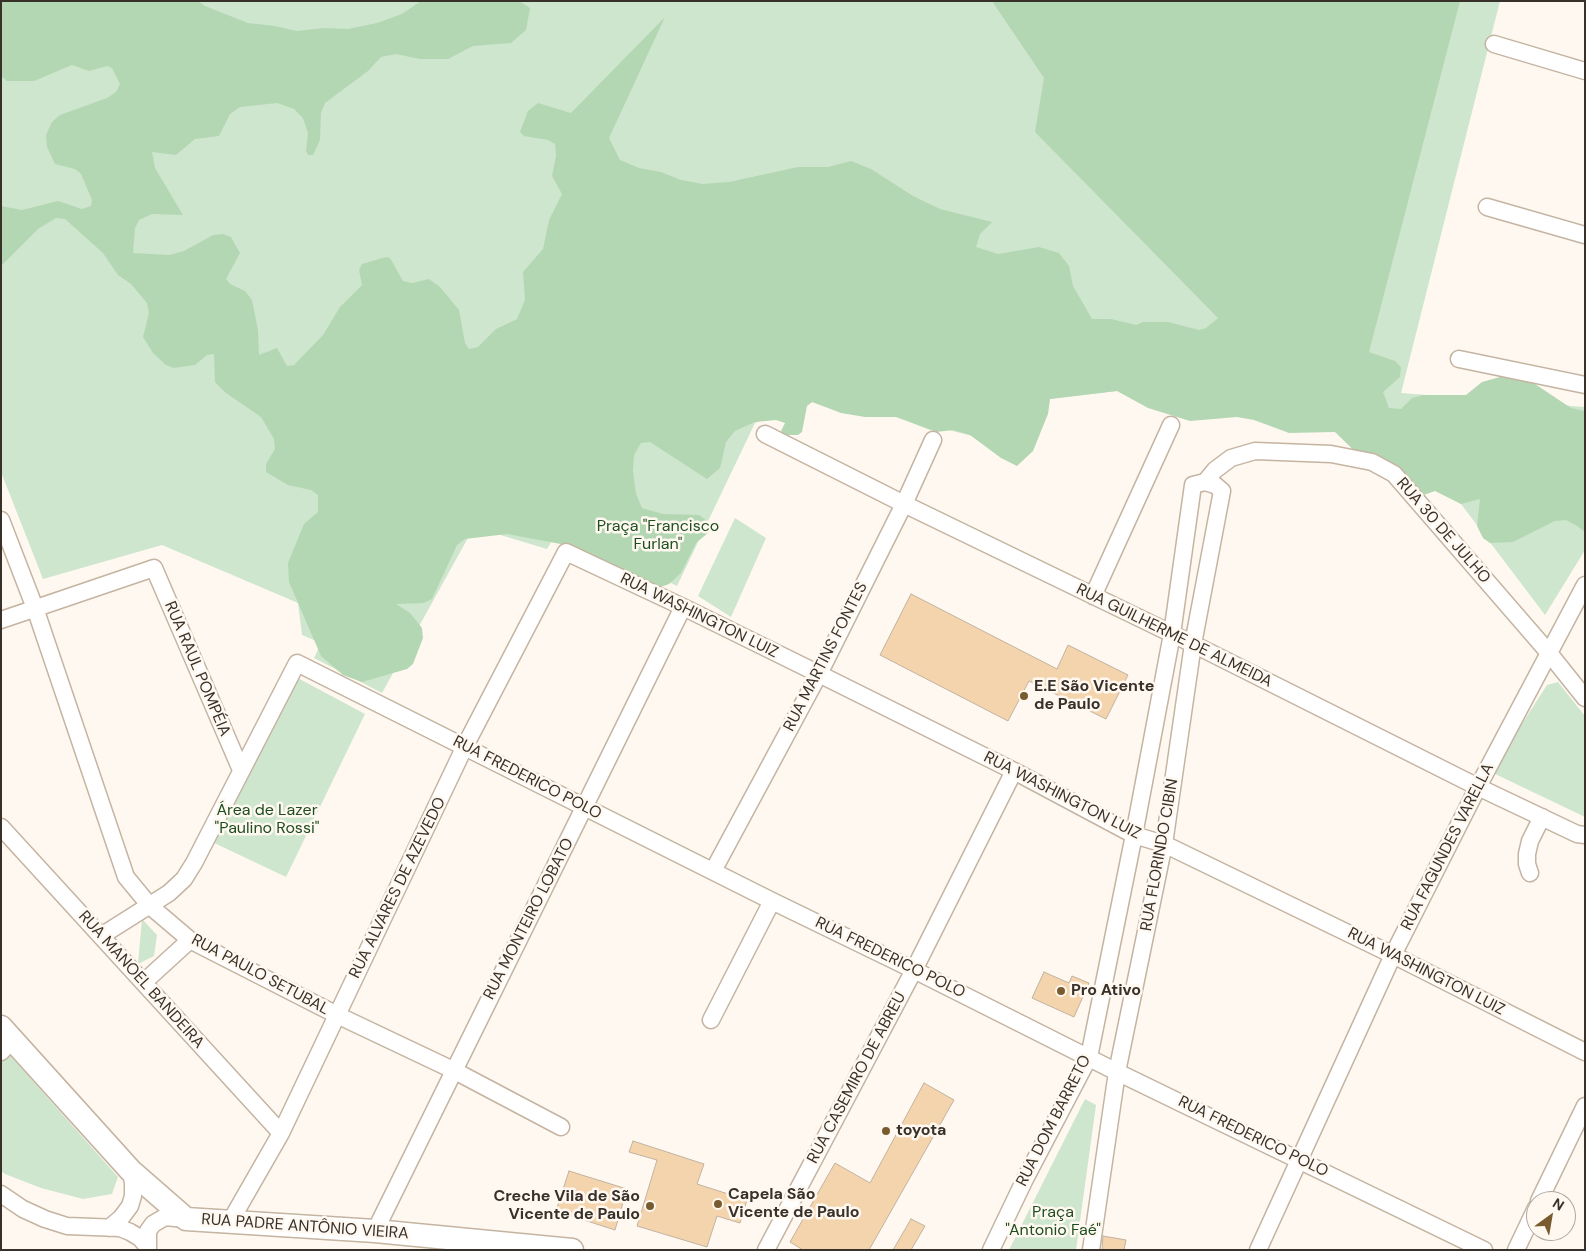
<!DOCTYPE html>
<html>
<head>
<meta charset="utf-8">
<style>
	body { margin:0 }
	#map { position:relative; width:1586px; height:1251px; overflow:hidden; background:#fff8f0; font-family:"DM Sans",sans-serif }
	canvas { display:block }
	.frame { position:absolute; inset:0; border:2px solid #37312a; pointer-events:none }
	.north { position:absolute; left:1526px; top:1191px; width:50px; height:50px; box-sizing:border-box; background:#fff8f0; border:1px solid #afa8a1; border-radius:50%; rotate:32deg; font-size:14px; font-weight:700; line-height:20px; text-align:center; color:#37312a }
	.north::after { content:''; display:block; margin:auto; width:18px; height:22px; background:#785c2f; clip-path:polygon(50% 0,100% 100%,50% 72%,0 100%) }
</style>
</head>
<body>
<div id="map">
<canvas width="1586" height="1251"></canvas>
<div class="frame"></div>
<div class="north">N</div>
</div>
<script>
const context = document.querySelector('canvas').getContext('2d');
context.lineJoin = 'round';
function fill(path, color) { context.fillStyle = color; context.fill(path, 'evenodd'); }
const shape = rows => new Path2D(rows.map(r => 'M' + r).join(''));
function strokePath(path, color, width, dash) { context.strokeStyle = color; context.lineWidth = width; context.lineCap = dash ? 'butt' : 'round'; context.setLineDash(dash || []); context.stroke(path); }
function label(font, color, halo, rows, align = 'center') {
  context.font = font + ' "DM Sans",sans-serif'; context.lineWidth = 5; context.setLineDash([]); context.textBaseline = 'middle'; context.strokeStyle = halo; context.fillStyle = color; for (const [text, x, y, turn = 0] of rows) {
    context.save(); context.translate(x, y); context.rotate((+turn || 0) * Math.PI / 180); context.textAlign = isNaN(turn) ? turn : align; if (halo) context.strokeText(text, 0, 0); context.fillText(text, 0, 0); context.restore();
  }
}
const green = shape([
	[1,1,1500,1,1401,393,1585,407,1585,550,1545,615,1461,504,1335,432,1117,391,1050,399,1033,451,896,417,812,402,755,423,677,586,577,538,567,516,547,549,474,527,382,693,314,658,321,643,302,635,298,603,162,545,43,579,1,472],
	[735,518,766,538,731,617,698,596],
	[294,676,365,714,286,877,208,840],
	[1558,682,1585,716,1585,817,1491,772,1547,685],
	[142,919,157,935,154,956,138,964],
	[8,1053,118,1177,112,1194,83,1199,41,1188,5,1174,1,1171,1,1060],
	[1085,1099,1096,1105,1076,1250,1009,1250]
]);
const forest = shape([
	[1,1,198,1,205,6,248,23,275,26,297,31,324,28,348,29,377,23,402,14,421,1,519,1,530,8,526,30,511,43,473,46,448,59,420,59,396,54,381,57,368,71,325,103,321,113,320,140,313,155,308,155,306,151,308,133,303,118,294,109,277,103,240,107,230,114,219,136,195,139,176,155,152,152,155,168,183,215,152,214,139,220,135,228,133,253,169,255,184,251,213,235,223,234,231,237,240,253,226,279,230,284,245,291,252,300,258,330,259,355,277,348,287,366,294,365,323,335,340,307,362,285,359,270,362,264,386,257,390,258,403,281,412,283,429,279,440,287,459,310,465,343,469,349,478,347,496,329,517,319,525,300,523,272,543,249,549,220,562,194,552,176,556,156,555,144,548,140,524,136,520,132,528,111,538,103,571,113,665,17,609,138,620,160,639,168,661,172,681,180,703,184,729,182,798,167,828,167,851,161,871,169,913,196,940,209,992,222,980,234,976,247,998,254,1039,247,1059,253,1069,266,1073,286,1092,319,1111,319,1136,325,1143,322,1168,322,1199,330,1206,328,1218,318,1035,132,1044,78,992,1,1460,1,1369,352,1395,361,1401,367,1400,377,1383,392,1389,408,1401,409,1412,398,1423,395,1466,395,1482,382,1500,377,1515,376,1529,380,1571,408,1585,411,1585,532,1577,526,1566,520,1555,521,1513,542,1490,543,1483,538,1477,526,1480,499,1461,504,1435,491,1421,496,1412,494,1380,476,1335,432,1289,433,1254,420,1237,417,1190,421,1148,408,1117,391,1050,399,1048,414,1033,451,1017,466,1001,458,970,435,953,430,936,432,896,417,865,417,841,413,812,402,807,406,802,432,798,435,784,435,781,431,785,423,776,420,755,422,735,431,726,442,720,468,707,479,650,442,641,443,634,455,633,471,636,494,642,508,663,514,699,515,715,527,696,543,681,573,669,584,652,590,566,545,507,534,465,539,457,545,432,599,424,603,396,604,410,613,422,628,423,638,413,664,407,669,362,682,343,675,321,656,289,582,288,563,304,524,318,512,318,495,311,490,288,485,266,472,266,464,275,449,274,439,261,417,226,393,215,382,214,354,207,355,195,365,174,368,166,365,153,353,143,337,149,313,147,303,131,284,118,275,103,253,65,219,56,218,38,229,1,266,1,206,22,210,58,201,82,209,91,206,92,200,81,174,75,169,55,164,47,147,46,135,52,122,60,115,107,98,116,92,120,84,112,68,107,66,89,71,72,65,34,81,7,81,1,76]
]);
const building = shape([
	[911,594,1057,669,1068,645,1128,675,1106,719,1029,681,1008,721,880,655,911,594],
	[1044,972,1069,983,1072,976,1089,983,1074,1017,1032,998,1044,972],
	[924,1083,954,1100,869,1250,803,1250,790,1242,835,1163,870,1183,924,1083],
	[633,1141,704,1164,697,1184,747,1200,740,1223,717,1216,707,1247,637,1226,657,1160,629,1152,633,1141],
	[569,1171,627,1189,615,1230,556,1211,569,1171],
	[911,1219,925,1226,911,1250,893,1250,911,1219],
	[1103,1236,1126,1240,1124,1250,1102,1250,1103,1236]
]);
const street = shape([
	[1494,44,1585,71],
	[1487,207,1585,235],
	[1459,359,1585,385],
	[765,434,904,504,1193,644,1478,787,1577,834,1585,835],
	[1205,482,1215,470,1231,458,1255,451,1331,454,1372,462,1394,474,1549,653,1585,698],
	[1,520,35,608,126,877,150,906,190,940,337,1015,453,1070,561,1127],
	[1093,596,1171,425],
	[1,620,154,568,241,770],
	[1,827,281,1133],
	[713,871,819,674,904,504,933,440],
	[1530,873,1527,864,1527,854,1530,841,1542,817],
	[101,936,169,893,184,879,194,863,297,663,772,901,914,970,1117,1072,1484,1250],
	[144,982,190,940],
	[711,1020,772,901],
	[1,1052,13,1039],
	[1,1194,23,1209,45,1219,67,1226,120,1228,130,1232,140,1238,147,1246],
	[1539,1201,1585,1106],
	[230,1222,281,1133,465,746,566,552,683,607,819,674,1014,771,1134,835,1164,844,1393,955,1585,1052],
	[109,1228,121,1218,130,1206,133,1196,133,1183,131,1171],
	[375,1231,683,607],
	[148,1250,148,1231,153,1224,165,1217,186,1219],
	[766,1250,914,970,1014,771],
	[991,1250,1025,1179,1089,1057,1134,835,1172,634,1193,485,1205,482,1215,485,1222,491,1193,644,1164,844,1117,1072,1091,1250],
	[1258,1250,1393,955,1478,787,1585,585],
	[1516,1250,1536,1208]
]);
const secondary = shape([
	[1,1027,131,1171,186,1219,375,1231,572,1250]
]);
const markers = [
	[1024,696,5,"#785c2f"],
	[1061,991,5,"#785c2f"],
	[886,1131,5,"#785c2f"],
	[718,1204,5,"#785c2f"],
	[650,1206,5,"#785c2f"]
];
const parkNames = [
	["Praça \"Francisco",658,527],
	["Furlan\"",658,545],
	["Área de Lazer",267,811],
	["\"Paulino Rossi\"",267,829],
	["Praça",1053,1213],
	["\"Antonio Faé\"",1053,1231]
];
const streetNames = [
	["RUA 30 DE JULHO",1443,531,49],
	["RUA WASHINGTON LUIZ",699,616,26],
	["RUA GUILHERME DE ALMEIDA",1174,636,26],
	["RUA MARTINS FONTES",826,657,-63],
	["RUA RAUL POMPÉIA",197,669,67],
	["RUA FREDERICO POLO",527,778,27],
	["RUA WASHINGTON LUIZ",1062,796,27],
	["RUA FAGUNDES VARELLA",1448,847,-63],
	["RUA FLORINDO CIBIN",1160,855,-80],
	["RUA ALVARES DE AZEVEDO",398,888,-64],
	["RUA MONTEIRO LOBATO",529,919,-63],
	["RUA FREDERICO POLO",890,958,26],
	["RUA WASHINGTON LUIZ",1426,972,27],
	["RUA PAULO SETUBAL",260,975,28],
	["RUA MANOEL BANDEIRA",141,980,48],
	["RUA CASEMIRO DE ABREU",857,1078,-62],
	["RUA DOM BARRETO",1054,1121,-63],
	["RUA FREDERICO POLO",1253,1137,26],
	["RUA PADRE ANTÔNIO VIEIRA",305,1227,4]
];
const poiNames = [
	["E.E São Vicente",1034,687],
	["de Paulo",1034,705],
	["Pro Ativo",1071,991],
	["toyota",896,1131],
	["Capela São",728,1195],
	["Vicente de Paulo",728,1213],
	["Creche Vila de São",640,1197,"right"],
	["Vicente de Paulo",640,1215,"right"]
];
fill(green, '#cee6cd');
fill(forest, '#b4d7b3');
fill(building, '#f3d4ad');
strokePath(building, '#c2b2a0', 1);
strokePath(street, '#c4b4a1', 19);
strokePath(secondary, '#c4b4a1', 25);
strokePath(street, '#fff', 16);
strokePath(secondary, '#fff', 22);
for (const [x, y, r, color] of markers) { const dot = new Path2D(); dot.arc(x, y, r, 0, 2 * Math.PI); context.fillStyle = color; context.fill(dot); strokePath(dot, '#fff8f0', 2); }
label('16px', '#1e4e20', '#fff8f0', parkNames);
label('16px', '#37312a', '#fff8f0', streetNames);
label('bold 16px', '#37312a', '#fff8f0', poiNames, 'left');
</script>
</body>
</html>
